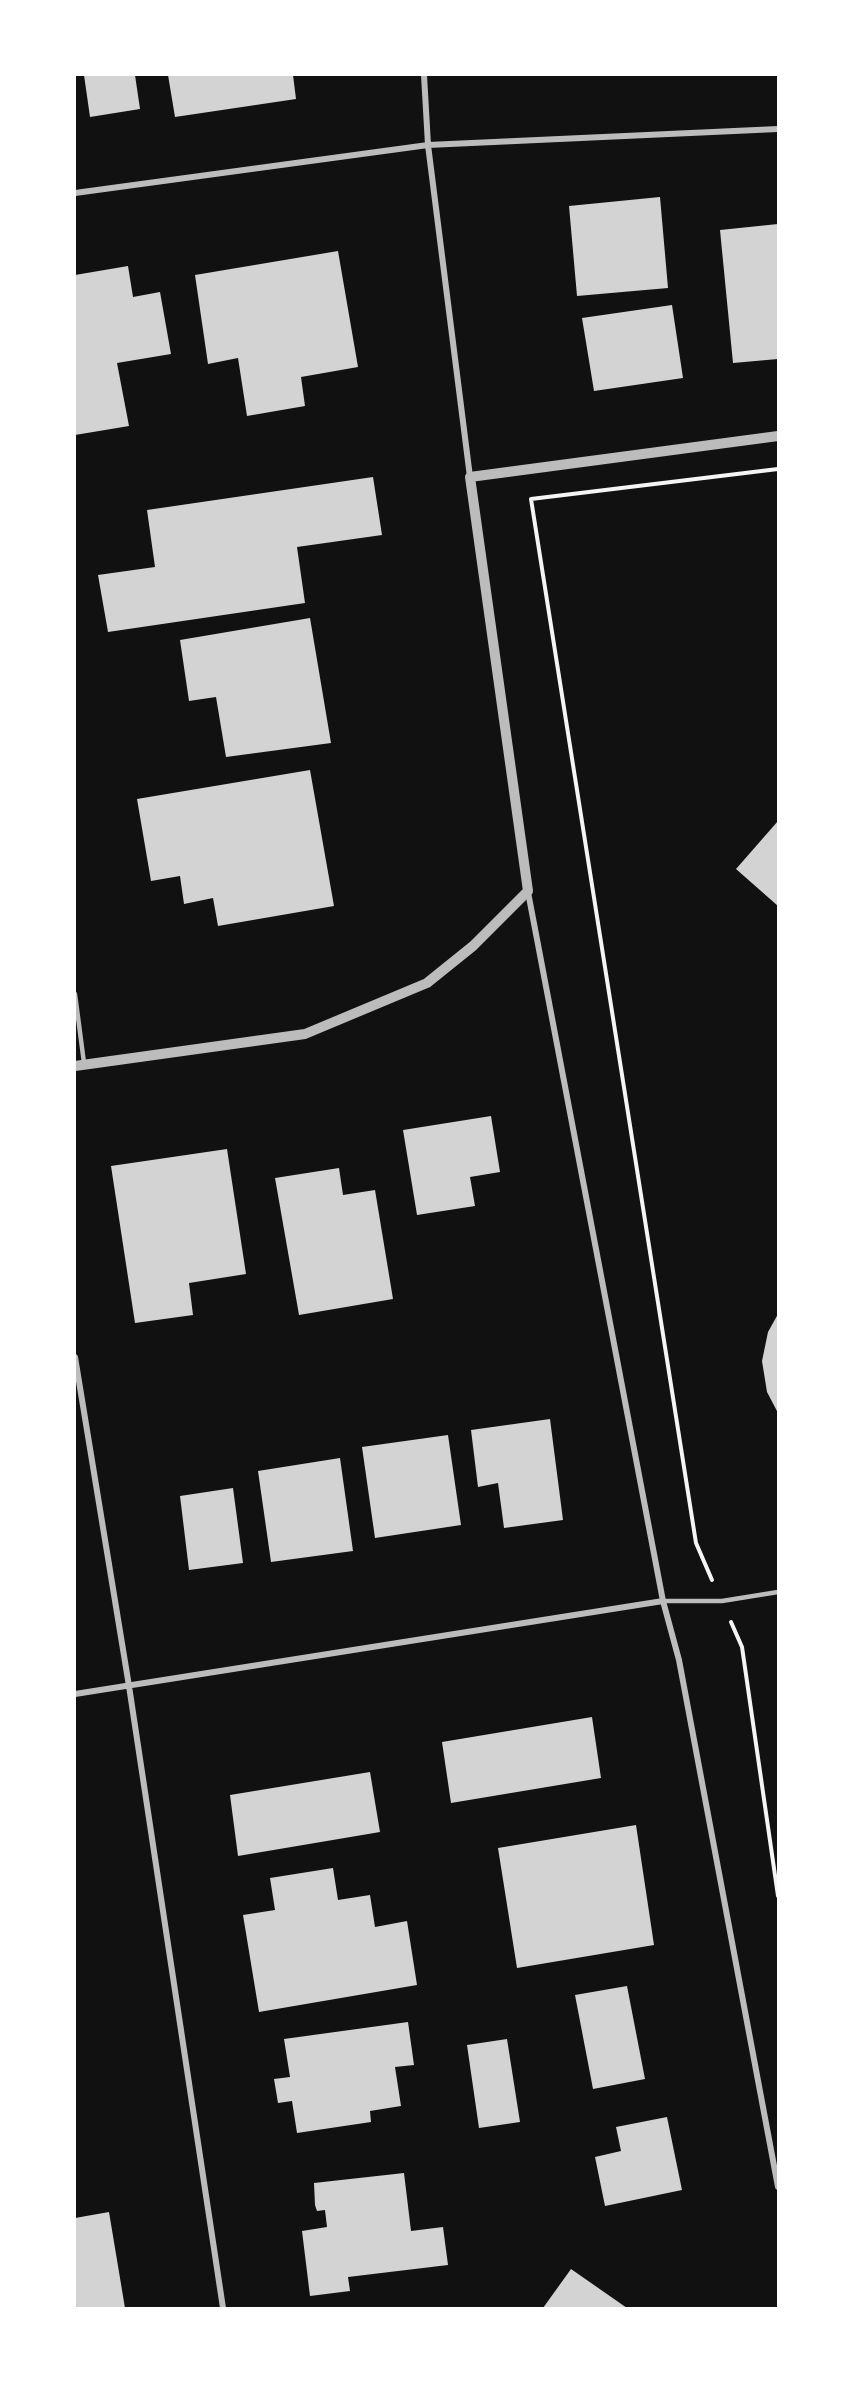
<!DOCTYPE html>
<html>
<head>
<meta charset="utf-8">
<style>
	body { margin:0 }
	#map { position:relative; width:853px; height:2383px; overflow:hidden; background:#111; font-family:Poppins,sans-serif }
	canvas { display:block }
	.frame { position:absolute; inset:0; border:76px solid #fff; pointer-events:none }
</style>
</head>
<body>
<div id="map">
<canvas width="853" height="2383"></canvas>
<div class="frame"></div>
</div>
<script>
const context = document.querySelector('canvas').getContext('2d');
context.lineJoin = 'round';
function fill(path, color) { context.fillStyle = color; context.fill(path, 'evenodd'); }
const shape = rows => new Path2D(rows.map(r => 'M' + r).join(''));
function strokePath(path, color, width, dash) { context.strokeStyle = color; context.lineWidth = width; context.lineCap = dash ? 'butt' : 'round'; context.setLineDash(dash || []); context.stroke(path); }
const building = shape([
	[84,75,135,75,140,109,90,117],
	[168,75,293,75,296,99,175,117],
	[660,197,668,288,577,296,569,206],
	[778,224,778,359,733,363,720,230],
	[338,251,358,367,301,377,305,406,247,416,238,358,208,364,195,275],
	[128,266,133,297,160,292,171,354,117,363,129,426,75,435,75,275],
	[672,305,683,378,594,391,582,318],
	[373,477,382,535,297,547,305,603,108,632,98,575,155,567,147,510],
	[310,618,331,743,226,757,216,697,189,701,180,640],
	[310,770,334,906,218,926,213,898,184,904,180,876,151,881,137,799],
	[778,821,778,906,736,869],
	[491,1116,500,1172,470,1177,475,1206,417,1215,403,1130],
	[227,1149,246,1274,189,1283,193,1315,135,1323,111,1166],
	[339,1168,343,1195,375,1190,393,1299,299,1315,275,1178],
	[778,1314,778,1413,767,1392,762,1361,768,1332],
	[550,1419,563,1520,504,1528,498,1483,478,1487,471,1430],
	[448,1435,461,1525,375,1538,362,1447],
	[340,1458,353,1551,271,1562,258,1471],
	[233,1488,243,1563,189,1570,180,1496],
	[592,1717,601,1778,451,1803,442,1742],
	[370,1772,380,1832,238,1856,230,1795],
	[636,1825,654,1945,517,1968,498,1848],
	[333,1868,338,1900,370,1895,375,1927,407,1921,417,1985,259,2012,243,1915,275,1910,270,1878],
	[627,1986,645,2079,593,2089,575,1995],
	[408,2022,414,2065,395,2067,401,2106,370,2111,371,2122,297,2133,292,2101,278,2103,274,2079,290,2077,284,2039],
	[507,2039,520,2122,479,2128,467,2045],
	[667,2117,682,2190,605,2206,595,2157,621,2151,616,2127],
	[404,2173,411,2231,443,2227,448,2265,348,2277,350,2291,310,2296,302,2231,327,2227,325,2210,317,2211,315,2205,314,2183],
	[109,2212,125,2308,75,2308,75,2218],
	[571,2269,627,2308,543,2308]
]);
const path = shape([
	[712,1580,696,1543,531,499,778,469],
	[731,1622,742,1647,778,1896]
]);
const service = shape([
	[75,994,84,1063],
	[663,1601,722,1601,778,1592]
]);
const minor = shape([
	[424,75,428,145,470,477],
	[75,193,428,145,778,129],
	[528,892,663,1601,679,1660,778,2187],
	[75,1357,129,1686,223,2308],
	[75,1694,663,1601]
]);
const tertiary = shape([
	[75,1066,305,1034,427,983,473,946,528,891,470,477,778,436]
]);
fill(building, '#d3d3d3');
strokePath(path, '#f5f5f5', 4);
strokePath(service, '#bcbcbc', 4.5);
strokePath(minor, '#bcbcbc', 6);
strokePath(tertiary, '#bcbcbc', 10);
</script>
</body>
</html>
